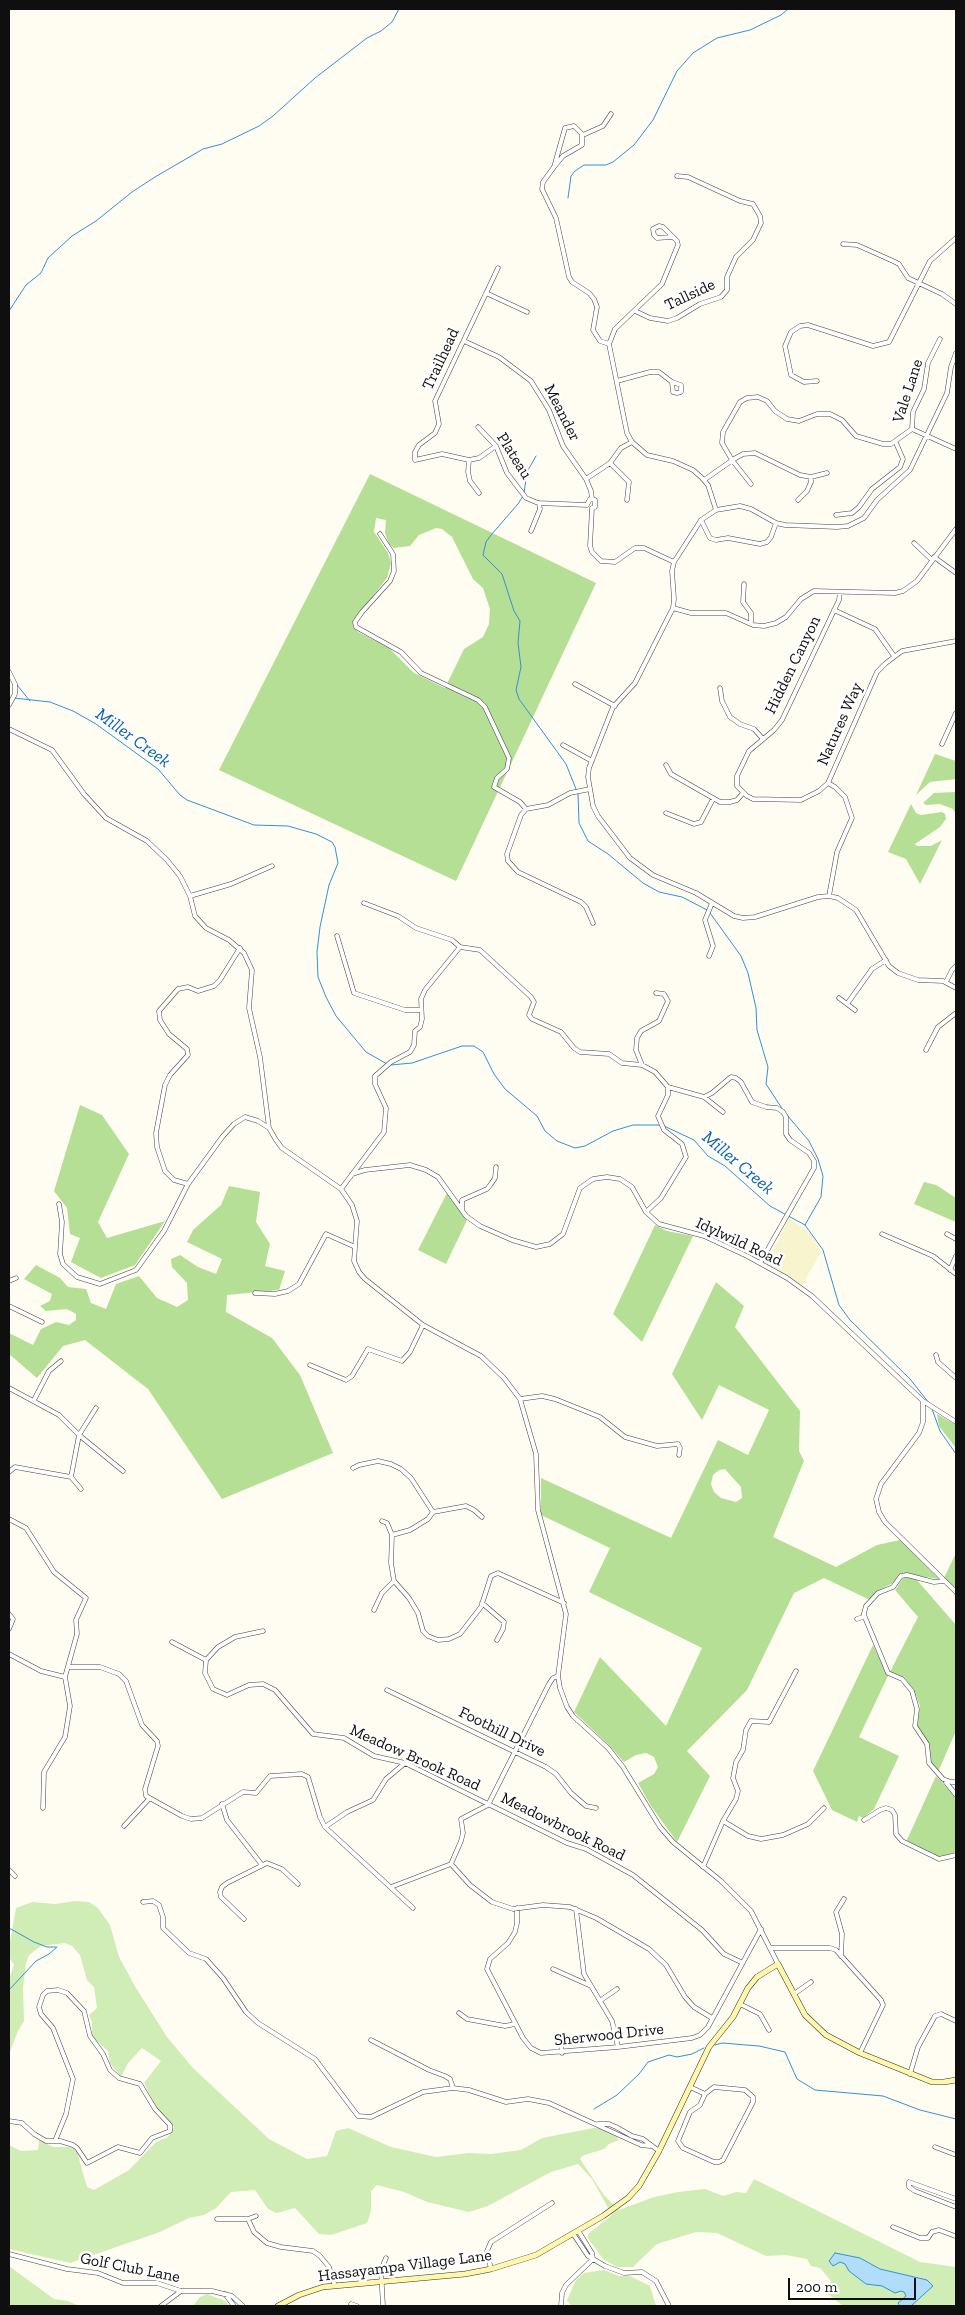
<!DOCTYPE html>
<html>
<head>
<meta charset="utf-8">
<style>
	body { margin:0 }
	#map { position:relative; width:965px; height:2315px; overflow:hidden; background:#fffdf1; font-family:"Zilla Slab",serif }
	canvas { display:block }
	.frame { position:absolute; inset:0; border:10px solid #0f0f0f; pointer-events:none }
	.scale { position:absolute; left:788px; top:2278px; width:128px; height:22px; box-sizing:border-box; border:2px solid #0f0f0f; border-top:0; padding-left:6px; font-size:15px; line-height:18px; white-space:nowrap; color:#0f0f0f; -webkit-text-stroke:4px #fff; paint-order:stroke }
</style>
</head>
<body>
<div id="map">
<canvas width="965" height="2315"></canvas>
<div class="frame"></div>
<div class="scale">200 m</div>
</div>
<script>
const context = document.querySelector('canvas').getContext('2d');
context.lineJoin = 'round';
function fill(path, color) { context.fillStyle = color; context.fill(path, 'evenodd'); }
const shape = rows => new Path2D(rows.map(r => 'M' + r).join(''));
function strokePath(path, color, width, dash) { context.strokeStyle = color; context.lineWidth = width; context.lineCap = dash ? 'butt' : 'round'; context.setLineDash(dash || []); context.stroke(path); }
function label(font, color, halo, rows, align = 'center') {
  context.font = font + ' "Zilla Slab",serif'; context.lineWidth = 5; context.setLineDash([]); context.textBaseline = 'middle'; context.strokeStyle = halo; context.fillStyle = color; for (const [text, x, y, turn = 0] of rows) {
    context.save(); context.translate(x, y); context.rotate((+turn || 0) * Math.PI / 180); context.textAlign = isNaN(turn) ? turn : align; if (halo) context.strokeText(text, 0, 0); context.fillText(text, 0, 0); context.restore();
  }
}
const farmland = shape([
	[788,1218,802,1227,812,1236,821,1252,802,1286,767,1264,769,1255,779,1240]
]);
const green = shape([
	[76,1901,89,1902,98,1908,110,1925,119,1957,136,1988,167,2037,193,2068,269,2139,307,2159,327,2156,336,2131,348,2128,391,2147,436,2157,469,2153,491,2154,521,2150,542,2138,599,2127,613,2132,619,2140,609,2144,604,2149,582,2156,580,2159,604,2195,619,2210,654,2197,678,2192,705,2189,723,2196,736,2192,746,2193,754,2179,920,2262,956,2267,956,2306,843,2306,828,2294,826,2290,831,2281,820,2268,811,2266,807,2259,786,2255,766,2256,717,2233,696,2232,657,2244,633,2267,617,2267,603,2259,588,2238,588,2234,612,2215,592,2179,578,2164,551,2172,488,2206,469,2212,427,2202,404,2192,377,2185,371,2191,371,2211,367,2223,331,2235,319,2234,295,2208,277,2213,268,2209,255,2190,231,2192,216,2208,204,2215,189,2218,160,2232,70,2263,9,2249,9,2145,21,2151,38,2150,39,2140,53,2147,71,2147,77,2152,87,2187,94,2190,129,2170,156,2142,168,2137,174,2127,157,2109,144,2083,161,2061,142,2048,128,2063,121,2077,110,2063,108,2051,92,2037,92,2022,89,2015,97,2008,94,1987,87,1980,80,1955,72,1946,65,1943,41,1946,29,1955,26,1963,23,1988,24,2021,18,2031,9,2054,9,1979,14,1965,9,1957,9,1948,16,1908,32,1902,55,1904],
	[9,2266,54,2299,68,2301,79,2306,9,2306],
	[604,2270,619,2276,630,2276,650,2286,656,2306,571,2306,567,2300,576,2280,584,2273],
	[207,2294,225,2301,230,2306,193,2306,200,2297]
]);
const forest = shape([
	[370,474,596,583,456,881,219,770],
	[376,518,386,520,385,533,389,544,394,548,410,546,419,535,436,528,442,529,452,537,473,579,483,588,490,609,489,624,483,637,464,649,445,688,414,673,389,648,358,632,353,627,354,620,387,578,391,563,388,553,374,532],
	[935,754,956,761,956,779,930,782,916,795],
	[956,792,956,814,953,809,940,804,926,805,923,803,934,793],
	[911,804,916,813,921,815,942,812,945,814,946,819,940,827,915,844,917,846,931,846,942,840,920,884,906,859,888,852],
	[80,1105,102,1115,129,1154,98,1222,107,1238,165,1221,135,1265,101,1278,71,1262,80,1238,70,1234,67,1208,54,1191],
	[924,1182,936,1185,956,1198,956,1222,914,1204],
	[229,1186,260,1192,256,1222,270,1244,265,1266,285,1271,279,1290,227,1295,226,1312,272,1338,300,1375,333,1453,222,1499,148,1389,85,1340,63,1346,37,1378,9,1354,9,1333,33,1345,41,1329,56,1322,69,1325,76,1320,76,1314,71,1311,66,1309,46,1311,40,1306,50,1301,52,1294,24,1279,36,1265,60,1278,68,1287,86,1289,91,1303,106,1309,116,1284,139,1276,157,1298,177,1307,188,1300,187,1283,172,1267,171,1259,180,1255,198,1267,216,1274,222,1259,187,1242,193,1230,221,1205],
	[447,1193,467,1220,446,1264,418,1250],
	[655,1225,667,1231,693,1236,642,1342,613,1314],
	[716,1282,744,1306,735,1327,800,1411,799,1451,804,1461,773,1537,836,1567,877,1545,900,1540,939,1579,901,1573,893,1583,877,1591,870,1600,824,1578,794,1593,747,1690,687,1751,710,1776,677,1842,651,1806,638,1783,654,1774,658,1767,654,1757,646,1753,636,1755,624,1762,609,1745,574,1712,600,1657,666,1726,702,1648,589,1592,610,1548,541,1515,541,1478,671,1538,718,1440,748,1455,769,1410,719,1385,702,1420,672,1374],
	[725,1469,741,1487,742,1498,736,1502,721,1498,714,1492,711,1484,713,1475,719,1470],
	[937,1414,956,1425,956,1448,939,1426],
	[956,1553,956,1589,944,1578],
	[907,1577,916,1579,956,1625,956,1731,938,1772,931,1763,928,1743,917,1726,920,1706,914,1690,904,1677,890,1672,918,1617,895,1590,903,1578],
	[873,1645,888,1676,859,1737,899,1756,874,1809,863,1818,859,1816,857,1822,832,1810,813,1771],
	[936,1776,956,1797,956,1852,939,1857,906,1842]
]);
const water = shape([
	[835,2253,860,2258,880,2269,927,2280,933,2286,911,2306,900,2306,898,2303,906,2296,904,2292,901,2291,895,2293,882,2286,866,2284,849,2271,845,2264,840,2262,833,2266,829,2261,835,2253]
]);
const stream = shape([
	[568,198,571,176,575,171,584,165,606,165,613,162,634,145,653,120,677,71,693,53,717,38,750,30,781,15,788,9],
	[9,311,26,285,41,273,48,258,72,236,96,221,132,192,155,177,203,149,222,144,259,126,273,116,315,78,367,38,381,31,392,22,399,9],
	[524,493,527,472,536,456],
	[523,496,518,504,491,535,486,542,483,555,502,574,514,611,520,621,518,643,521,667,516,690,519,699,566,764,578,794,579,823,588,841,608,854,643,883,659,892,682,897,707,910],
	[17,685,30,701],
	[14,698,50,702,73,711,96,724,158,769,180,795,187,800,254,825,288,826,316,834,332,842,335,847,338,863,329,885,320,927,317,952,318,977,326,997,336,1016,366,1052,387,1064],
	[710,913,741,956,748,973,756,1008,757,1030,768,1067,766,1084,783,1110],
	[391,1065,412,1063,462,1046,474,1046,483,1052,494,1074,505,1089,537,1116,545,1131,557,1141,575,1148,585,1146,613,1131,633,1125,661,1125],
	[787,1115,809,1141,818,1159,823,1176,821,1197,805,1225],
	[664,1126,694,1140,708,1156,725,1166,770,1206,805,1225,823,1250,839,1305,850,1320,910,1379,929,1403],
	[932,1409,940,1431,956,1454],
	[9,1928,34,1942,47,1947,56,1947],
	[9,1990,36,1961,49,1954,57,1947],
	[715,2045,722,2043,759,2046,785,2052,797,2079,815,2090,883,2096,920,2110,956,2119],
	[594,2109,617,2095,639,2074,648,2062,669,2055,677,2057,692,2054,704,2048]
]);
const street = shape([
	[583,135,603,126,611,114],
	[554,167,565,128,574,126,582,134,582,145,563,156,554,167,543,182,542,189,556,218,569,277,572,282,589,293,594,299,597,307,593,330,600,341,609,344],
	[672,237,657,238,654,235,653,229,659,226,663,227,677,241,678,245,662,284,615,329,609,344,627,433,632,442,647,455,673,461,693,470,701,477,708,485,716,510],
	[843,244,857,245,893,261,899,264,908,278,942,294,956,304],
	[486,293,527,312],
	[635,311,650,318,668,321,677,318,700,304,721,297,727,290,727,277,736,257,753,240,761,223,760,216,753,204,740,201,688,177,677,176],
	[464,341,499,357,531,381,549,410,563,446,586,479,591,491,592,499],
	[956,353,951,367,947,393,910,470,877,500,864,518,848,526,837,527,785,525,776,523,751,509,740,506,716,510,701,520,674,562,672,571,674,599,673,608,635,683,613,707,589,768,588,777,593,806,598,816,630,858,653,875,696,893,734,916,743,918,755,917,818,897,829,896,838,898,856,910,889,966,898,973,918,980,943,981,956,988],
	[617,381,650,372,659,372,672,382,673,392,677,393,681,392,681,385,672,382],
	[817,381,804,382,791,375,785,346,791,332,800,326,808,325,873,346,889,342,930,261,956,238],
	[478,427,496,446,507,473,526,498,538,503,587,505],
	[912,429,956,449],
	[496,446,479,458,469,460,442,454,415,460,415,452,419,445,435,433,439,424,435,401,498,268],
	[469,460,468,472,470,481,479,493],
	[610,463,629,482,627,500],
	[586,479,610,463,621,448,632,442],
	[704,480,734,459,743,454,755,453,800,475,811,477,827,473],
	[751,484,732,460,722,443,723,432,740,402,747,398,758,397,767,401,775,411,787,419,799,421,817,414,830,414,842,420,856,436,883,444,891,444,912,429,913,412,924,389,928,363,940,339],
	[798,500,807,491,811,482,811,477],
	[587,505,590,499,595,500,595,507,592,508,590,546,592,552,601,561,615,562,635,548,644,548,674,562],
	[836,515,852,513,859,507,872,489,900,467,903,459,896,443],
	[701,520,710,538,716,540,728,538,760,544,767,542,771,537,776,523],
	[531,531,540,509,539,503],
	[380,534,393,554,394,571,390,581,362,612,355,622,356,627,401,652,421,673,478,700,485,707,509,758,507,769,497,778,494,787,520,802,526,809],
	[914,543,932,560],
	[934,557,956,573],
	[744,584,743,602,751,613,751,623],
	[840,592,839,600,782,720,774,730,749,751,737,776,737,786,747,796,753,799,801,800,819,791,828,783,877,672,886,663,902,651,956,641],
	[673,608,691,613,726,613,753,625,764,626,776,623,786,617,801,599,814,591,895,593,903,591,917,581,956,529],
	[834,610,875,629,894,656],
	[9,672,15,684,15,694,9,705],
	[575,684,615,706],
	[720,688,722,701,730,717,740,724,754,729,763,739],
	[9,729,52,750,84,794,106,818,147,841,167,860,180,876,190,896,195,916,206,928,229,940,244,953,252,970,249,1008,260,1057,269,1128,276,1140,282,1148,341,1189,352,1205,357,1221,354,1261,359,1272,365,1279,423,1325,481,1356,504,1378,520,1399,536,1454,538,1510,566,1614,558,1676,560,1688,567,1707,573,1716,608,1748,623,1767,660,1827,673,1842,721,1881,751,1911,778,1964],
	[942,744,956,713],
	[563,745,592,761],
	[666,765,671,774,720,802,730,802,737,800,743,793],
	[828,783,835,787,845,797,852,818,837,852,829,896],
	[590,789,570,793,548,805,526,809,521,815,507,854,508,861,518,872,581,902,586,907,593,923],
	[666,813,694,824,701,822,713,799],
	[190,896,231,884,272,866],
	[364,903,398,916,416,928,452,940,460,947],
	[337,936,354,993,405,1010,420,1010],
	[460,947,480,950,531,997,534,1002,529,1015,532,1019,561,1032,574,1048,580,1052,609,1054,622,1063,642,1065,655,1072,668,1087,668,1095,658,1116,664,1130,682,1144,686,1157,661,1198,646,1212],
	[709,956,713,946,705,920,712,903],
	[946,982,952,970,956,966],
	[839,998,855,1010],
	[847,1004,872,969,886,960],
	[926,1050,938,1027,956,1013],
	[642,1065,636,1050,637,1038,641,1031,659,1021,668,1001,664,994,656,993],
	[668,1087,704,1097,723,1112],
	[704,1097,712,1093,731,1077,736,1078,741,1082,752,1102,766,1107,777,1108,783,1112,786,1117,786,1134,790,1140,809,1153,814,1161,814,1168,760,1263],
	[352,1174,365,1170,410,1165,426,1170,438,1177,466,1216,480,1226,512,1240,536,1247,550,1244,563,1234,580,1188,593,1179,607,1177,620,1179,632,1187,646,1212,659,1224,704,1236,747,1256,787,1278,812,1296,923,1401,923,1422,919,1433,881,1484,876,1499,879,1512,885,1522,956,1592],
	[188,1184,174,1180,165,1171,157,1147,156,1133,165,1085,170,1075,188,1055,187,1049,169,1034,160,1020,159,1011,178,989,188,987,198,991,214,986,220,980,240,948],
	[341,1189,384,1132,386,1108,375,1084,375,1076,391,1062,410,1052,414,1045,415,1031,420,1027,422,1019,421,999,425,990,460,947],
	[59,1204,62,1222,60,1254,63,1264,77,1277,100,1284,136,1270,164,1231,188,1184,223,1136,234,1124,245,1117,258,1121,269,1128],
	[462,1210,462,1200,487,1189,491,1184,495,1178,496,1167],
	[882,1234,933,1256,956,1274],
	[947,1234,956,1239],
	[950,1270,956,1256],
	[9,1281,16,1278],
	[255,1293,275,1294,288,1291,299,1284,326,1234,353,1246],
	[9,1306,42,1322],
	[936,1355,938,1362,956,1378],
	[310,1365,346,1380,352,1376,368,1349,402,1361,410,1352,423,1325],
	[9,1388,59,1415,79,1435,123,1471],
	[520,1399,542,1396,555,1399,600,1417,625,1437,657,1446,678,1444,680,1448,679,1455],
	[34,1400,49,1371,61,1361],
	[923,1401,956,1422],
	[353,1468,359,1465,378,1461,391,1464,401,1469,411,1478,433,1512],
	[9,1472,15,1467,71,1477,81,1489],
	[71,1477,79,1435,96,1408],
	[433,1512,466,1506,474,1510,482,1517],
	[9,1519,26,1528,54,1572,86,1598,76,1620,77,1634,65,1677,70,1706,65,1737,44,1772,43,1808],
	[382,1521,387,1523,392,1535,391,1563,394,1581,409,1598,418,1613,423,1631,428,1636,438,1640,449,1639,460,1634,481,1607,491,1576,498,1573,564,1603],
	[392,1535,410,1530,428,1519,433,1512],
	[482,1603,504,1622,503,1629,497,1640],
	[374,1610,382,1593,394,1581],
	[9,1614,13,1619,9,1629],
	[864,1615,888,1673,902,1679,912,1691,917,1709,915,1726,927,1744,929,1763,943,1779,951,1782,956,1782],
	[857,1619,863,1617,866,1606,878,1593,893,1587,901,1576,907,1575,934,1582,944,1581],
	[263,1631,235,1637,218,1647,206,1660,205,1673,213,1689,227,1695,249,1685,263,1684,275,1690,313,1734,344,1738,374,1756,405,1763,567,1843,586,1849,633,1875,702,1930,724,1954,743,1963],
	[172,1642,206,1660],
	[9,1654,41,1671,65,1677],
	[68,1667,100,1667,119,1674,126,1681,142,1725,157,1741,158,1746,145,1789,146,1796,182,1816,191,1819,202,1818,243,1792,256,1793,270,1776,302,1774,308,1777,320,1817,325,1827,347,1812,373,1800,386,1779,405,1763],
	[387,1690,546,1767,556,1774,571,1793,586,1806,596,1808],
	[945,1781,956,1795],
	[222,1804,227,1820,262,1865],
	[864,1820,880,1810,886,1808,892,1810,895,1815,896,1834,902,1841,939,1859,956,1855],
	[723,1821,748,1836,761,1839,783,1835,808,1824,824,1808],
	[124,1826,149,1799],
	[325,1827,413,1908],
	[451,1864,470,1885,492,1902,513,1909,543,1905,570,1907,596,1918,649,1949,666,1965,685,1997,694,2007,712,2018],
	[451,1864,461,1841,463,1833,461,1819,488,1805,549,1684,553,1678,558,1676],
	[703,1867,723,1821,736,1799,738,1791,733,1778,736,1762,743,1750,746,1730,751,1721,769,1722,796,1671],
	[9,1870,15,1876],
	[391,1887,451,1864],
	[143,1902,153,1901,159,1905,163,1917,163,1928,189,1953,206,1959,223,1978,246,2012,258,2023,315,2059,358,2116,371,2117,423,2092,453,2088,469,2090,506,2102,528,2099,549,2103,641,2145,650,2146],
	[517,1908,517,1923,515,1932,508,1943,490,1959,487,1969,523,2038,531,2048,541,2053,618,2047,692,2038,700,2035,708,2027,761,1929],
	[576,1909,584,1974,612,2021,618,2047],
	[244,1919,221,1897,220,1892,222,1887,227,1883,267,1863,282,1869,298,1884],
	[772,1948,830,1948,836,1950,881,2000,883,2005,860,2053],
	[841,1956,842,1934,836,1912,844,1899],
	[553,1969,591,1986],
	[794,1994,811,1982],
	[601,2000,617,1989],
	[740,2004,760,2014,769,2030],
	[459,2013,467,2019,505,2026,515,2024],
	[560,2037,562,2053],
	[371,2040,429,2070,445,2076,450,2079,453,2088],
	[910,2074,918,2047,935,2016,941,2014,956,2021],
	[690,2087,705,2094,700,2105,690,2112,678,2141,683,2148,714,2162,719,2162,723,2160,753,2102,753,2097,745,2090,714,2087,705,2094],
	[9,2121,22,2123,34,2134,46,2141,60,2141,73,2145,77,2148,87,2163,118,2147,140,2153,152,2138,170,2131,170,2125,155,2109,140,2084,119,2078,110,2070,103,2054,90,2036,84,2011,67,1993,58,1990,47,1991,43,1995,39,2007,41,2014,53,2028,73,2079,66,2114,55,2141],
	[598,2124,609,2124,616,2127,632,2136,643,2139,659,2151],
	[935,2147,956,2155],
	[956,2199,909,2182,909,2187,915,2191,956,2207],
	[217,2219,248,2219,254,2232,267,2243,281,2247,313,2251,320,2256,329,2267,335,2286],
	[248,2219,256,2216],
	[893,2227,920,2238,928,2238,932,2232,939,2230,955,2236],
	[579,2232,592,2253,593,2259],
	[574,2235,588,2256,605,2266,624,2273,642,2272,656,2281,669,2306],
	[9,2254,67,2269,98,2273,123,2283,157,2283,181,2291,212,2291,232,2296,243,2306],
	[491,2269,487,2251,491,2242,552,2203],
	[225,2294,234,2306],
	[351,2304,357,2306],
	[161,2306,181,2291],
	[383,2306,381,2270,386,2258],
	[561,2306,562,2293,566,2285,593,2259]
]);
const secondary = shape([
	[278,2306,299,2295,323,2287,465,2274,491,2269,536,2255,603,2216,628,2198,639,2186,659,2151,709,2047,733,2017,748,1988,757,1977,778,1964,805,2015,826,2035,860,2053,932,2082,944,2082,956,2080]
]);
const streetNames = [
	["Tallside",690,295,-25],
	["Trailhead",441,359,-65],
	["Vale Lane",908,391,-72],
	["Meander",562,413,63],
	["Plateau",514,456,58],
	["Hidden Canyon",793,665,-64],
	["Natures Way",840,724,-66],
	["Idylwild Road",739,1242,25],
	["Foothill Drive",502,1732,26],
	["Meadow Brook Road",415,1758,24],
	["Meadowbrook Road",563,1827,26],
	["Sherwood Drive",609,2035,-6],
	["Hassayampa Village Lane",405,2266,-7],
	["Golf Club Lane",130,2268,11]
];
const waterNames = [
	["Miller Creek",133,738,36],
	["Miller Creek",738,1163,40]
];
fill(farmland, '#f8f5ce');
fill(green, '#d1edb6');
fill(forest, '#b4df94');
fill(water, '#b1ddfb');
strokePath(water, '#3191d8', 1);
strokePath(stream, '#3191d8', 1);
strokePath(street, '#424242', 5);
strokePath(secondary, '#313131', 6);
strokePath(street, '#fff', 4);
strokePath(secondary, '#fff8ac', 5);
label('16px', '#0f0f0f', '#fff', streetNames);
label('italic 18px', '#0d62ac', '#fff', waterNames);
</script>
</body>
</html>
